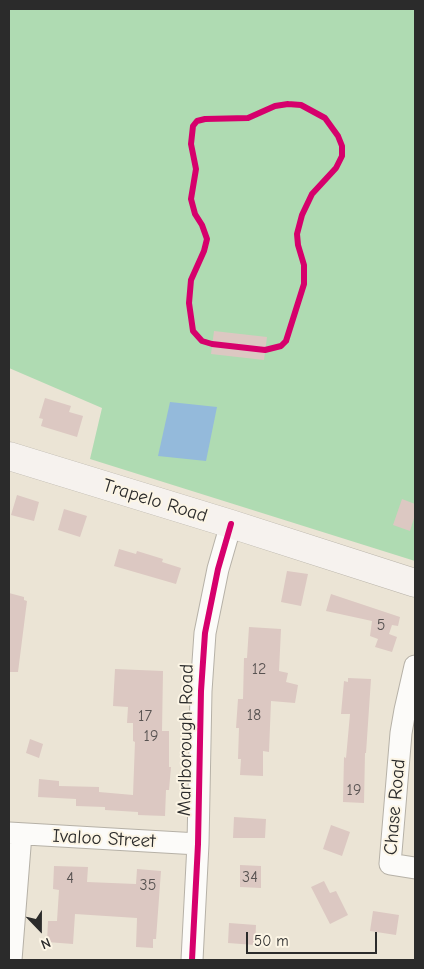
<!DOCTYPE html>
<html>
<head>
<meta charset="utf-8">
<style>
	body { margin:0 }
	#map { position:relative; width:424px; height:969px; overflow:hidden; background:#ebe4d5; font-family:"Comic Neue",sans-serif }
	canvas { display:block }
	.frame { position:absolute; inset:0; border:10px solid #2b2b2b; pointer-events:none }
	.north { position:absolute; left:15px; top:904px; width:50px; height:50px; -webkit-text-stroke:4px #fcf5e5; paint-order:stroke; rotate:158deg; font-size:14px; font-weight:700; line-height:20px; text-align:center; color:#2b2b2b }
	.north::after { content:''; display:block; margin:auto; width:18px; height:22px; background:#2b2b2b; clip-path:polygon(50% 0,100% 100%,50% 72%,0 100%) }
	.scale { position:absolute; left:246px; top:932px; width:131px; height:22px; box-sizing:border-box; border:2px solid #2b2b2b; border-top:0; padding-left:6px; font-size:15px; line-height:18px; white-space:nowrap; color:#2b2b2b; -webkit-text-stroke:4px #fcf5e5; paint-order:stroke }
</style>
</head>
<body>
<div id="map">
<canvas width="424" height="969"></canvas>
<div class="frame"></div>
<div class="north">N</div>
<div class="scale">50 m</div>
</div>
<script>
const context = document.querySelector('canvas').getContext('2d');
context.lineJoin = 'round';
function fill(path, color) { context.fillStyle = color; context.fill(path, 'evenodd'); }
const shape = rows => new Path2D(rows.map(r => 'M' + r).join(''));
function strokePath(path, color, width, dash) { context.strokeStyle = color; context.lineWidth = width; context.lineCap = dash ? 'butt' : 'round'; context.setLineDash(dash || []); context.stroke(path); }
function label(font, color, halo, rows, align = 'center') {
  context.font = font + ' "Comic Neue",sans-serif'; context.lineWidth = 4; context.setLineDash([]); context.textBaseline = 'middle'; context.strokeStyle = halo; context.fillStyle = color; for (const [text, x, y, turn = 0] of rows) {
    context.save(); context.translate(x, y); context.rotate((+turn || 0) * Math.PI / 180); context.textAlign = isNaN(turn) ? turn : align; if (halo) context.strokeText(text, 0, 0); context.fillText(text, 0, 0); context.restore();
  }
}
const green = shape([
	[9,9,415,9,415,561,90,459,102,408,9,368]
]);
const water = shape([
	[170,402,217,407,206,461,158,456]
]);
const building = shape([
	[214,331,267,337,264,360,211,354],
	[45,398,71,406,69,412,83,416,77,437,41,426,43,419,39,418],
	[17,495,39,502,34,521,11,515],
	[402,499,415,504,415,515,410,531,393,525],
	[64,509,87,516,80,537,58,530],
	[119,549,136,554,137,551,163,559,162,562,181,568,176,584,114,566],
	[287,571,308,574,301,606,281,602],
	[9,593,24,597,24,600,27,601,18,672,9,672],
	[331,594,400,617,398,626,392,625,389,634,397,637,392,652,375,647,378,639,370,636,372,621,326,611],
	[249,627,281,629,279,671,288,673,286,682,298,685,295,703,271,701,269,752,263,751,263,776,240,775,241,759,238,759,239,728,236,728,238,699,243,699,244,658,247,658],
	[115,669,163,671,162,731,169,731,169,767,171,767,169,790,166,790,165,816,138,815,138,812,105,810,105,807,76,806,76,799,38,797,39,779,59,781,59,786,99,787,99,792,133,795,135,742,133,741,133,723,127,723,128,707,113,706],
	[348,678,371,679,366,753,365,753,364,803,343,802,344,757,346,758,350,714,341,714,344,681,348,682],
	[30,739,43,744,39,758,26,753],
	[234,817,266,819,265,838,233,838],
	[331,825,350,832,342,856,323,849],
	[240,865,261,866,261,888,240,887],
	[54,866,88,867,87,882,136,884,137,869,161,871,156,939,153,939,153,948,136,947,137,918,75,914,73,944,47,942,48,921,57,921,59,890,53,889],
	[324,881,330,893,336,891,348,915,330,924,311,887],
	[373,911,399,915,396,935,370,931],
	[229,923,256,925,255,945,228,943]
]);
const minor = shape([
	[415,666,405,710,401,733,390,864,415,868],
	[9,833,198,844],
	[11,960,21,834],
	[192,960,198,844,201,691,205,633,218,569,231,524]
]);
const secondary = shape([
	[9,456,231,524,415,583]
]);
const cycleway = shape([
	[288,104,301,105,325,118,338,136,342,146,342,156,336,168,312,194,302,215,297,234,298,245,304,265,304,284,286,341,281,346,265,350,212,344,202,341,193,331,189,303,191,280,204,251,207,239,202,225,195,214,191,199,196,169,191,144,193,126,197,121,205,119,248,118,275,106,288,104],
	[192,960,198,844,201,691,205,633,218,569,231,524]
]);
const numberNames = [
	["5",381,625],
	["12",259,669],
	["18",254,715],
	["17",145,716],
	["19",151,736],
	["19",354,790],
	["34",250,877],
	["4",70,878],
	["35",148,885]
];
const streetNames = [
	["Trapelo Road",155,501,17],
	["Marlborough Road",186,740,-89],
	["Chase Road",395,807,-85],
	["Ivaloo Street",104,839,3]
];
fill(green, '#afdbb2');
fill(water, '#94badb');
fill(building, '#dcc8c2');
strokePath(minor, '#b6b1a7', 23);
strokePath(secondary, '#b6b1a7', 29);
strokePath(minor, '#fcfbf9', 21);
strokePath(secondary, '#f6f2ee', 28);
strokePath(cycleway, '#d6006c', 6);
label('16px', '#575251', null, numberNames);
label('19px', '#2b2b2b', '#fcf5e5', streetNames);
</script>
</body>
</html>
